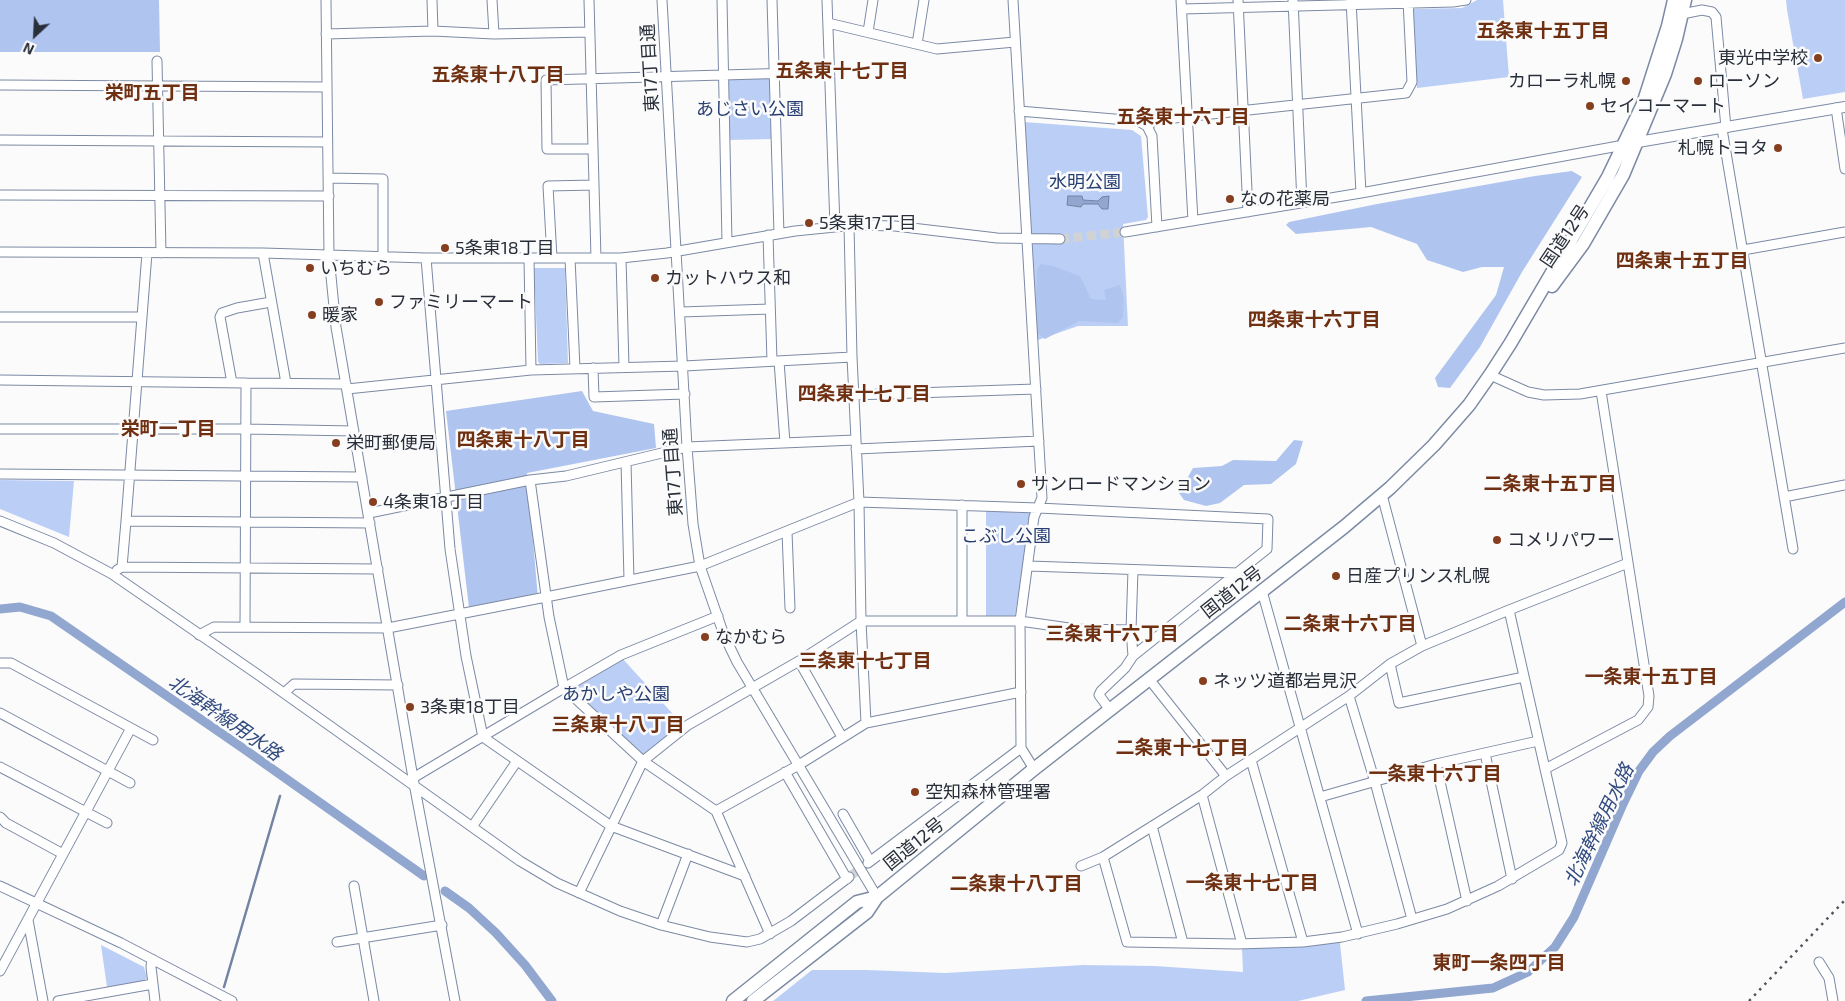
<!DOCTYPE html>
<html>
<head>
<meta charset="utf-8">
<style>
	body { margin:0 }
	#map { position:relative; width:1845px; height:1001px; overflow:hidden; background:#fbfbfb; font-family:"Exo 2",sans-serif }
	canvas { display:block }
	.north { position:absolute; left:10px; top:10px; width:50px; height:50px; -webkit-text-stroke:4px #fbfbfb; paint-order:stroke; rotate:205deg; font-size:14px; font-weight:700; line-height:20px; text-align:center; color:#292f3a }
	.north::after { content:''; display:block; margin:auto; width:18px; height:22px; background:#292f3a; clip-path:polygon(50% 0,100% 100%,50% 72%,0 100%) }
</style>
</head>
<body>
<div id="map">
<canvas width="1845" height="1001"></canvas>
<div class="north">N</div>
</div>
<script>
const context = document.querySelector('canvas').getContext('2d');
context.lineJoin = 'round';
function fill(path, color) { context.fillStyle = color; context.fill(path, 'evenodd'); }
const shape = rows => new Path2D(rows.map(r => 'M' + r).join(''));
function strokePath(path, color, width, dash) { context.strokeStyle = color; context.lineWidth = width; context.lineCap = dash ? 'butt' : 'round'; context.setLineDash(dash || []); context.stroke(path); }
function label(font, color, halo, rows, align = 'center') {
  context.font = font + ' "Exo 2","Noto Sans JP",sans-serif'; context.lineWidth = 5; context.setLineDash([]); context.textBaseline = 'middle'; context.strokeStyle = halo; context.fillStyle = color; for (const [text, x, y, turn = 0] of rows) {
    context.save(); context.translate(x, y); context.rotate((+turn || 0) * Math.PI / 180); context.textAlign = isNaN(turn) ? turn : align; if (halo) context.strokeText(text, 0, 0); context.fillText(text, 0, 0); context.restore();
  }
}
const green = shape([
	[1477,0,1503,0,1509,77,1417,88,1412,9,1462,8],
	[1786,0,1845,0,1845,92,1803,99,1787,10],
	[771,78,773,139,729,140,727,79],
	[1024,122,1132,130,1141,136,1148,217,1146,220,1123,224,1128,326,1078,326,1038,340],
	[534,268,565,268,568,363,540,364,538,362],
	[0,480,74,481,69,537,0,509],
	[986,511,1030,513,1015,617,986,616],
	[622,658,683,725,643,757,569,688],
	[1338,942,1340,943,1345,990,1298,1001,773,1001,812,970,867,970,945,973,1084,965,1155,966,1243,972,1242,948],
	[101,945,144,967,147,978,143,981,107,987]
]);
const forest = shape([
	[0,0,159,0,160,52,0,52],
	[1572,171,1582,177,1522,272,1480,347,1450,388,1438,387,1435,378,1496,295,1504,267,1482,267,1463,272,1427,260,1417,244,1371,227,1296,234,1286,225,1289,222,1377,204,1535,176],
	[1041,264,1053,266,1080,276,1091,299,1106,300,1104,290,1120,285,1124,299,1123,317,1118,323,1079,321,1045,339,1035,332,1037,269],
	[582,391,593,411,654,424,656,448,527,473,538,598,469,608,446,411],
	[1294,440,1303,441,1296,464,1271,484,1244,485,1220,503,1206,506,1184,500,1179,493,1193,468,1222,466,1233,460,1276,461]
]);
const water = shape([
	[1068,196,1082,196,1083,200,1098,201,1102,197,1109,196,1108,209,1102,209,1098,204,1083,204,1081,207,1067,205,1068,196]
]);
const stream = shape([
	[224,987,280,796]
]);
const canal = shape([
	[0,609,20,607,51,616,244,749,424,876],
	[445,891,469,908,496,933,525,965,552,1001],
	[1366,1001,1493,988,1528,972,1555,947,1574,917,1623,804,1639,771,1653,752,1670,736,1845,602]
]);
const minorTunnel = shape([
	[1060,239,1125,232],
	[849,877,868,863]
]);
const minor = shape([
	[326,0,329,256,336,327,413,778,455,1001],
	[432,0,433,31],
	[492,0,494,34],
	[589,0,596,258],
	[662,0,687,447,693,524,700,566,724,635,737,662,877,897],
	[722,0,727,242],
	[772,0,779,234],
	[827,0,835,226],
	[1013,0,1042,498,1034,517,1020,621,1021,748,1034,769],
	[1181,0,1193,221],
	[1238,0,1248,212],
	[1293,0,1302,203],
	[1351,0,1361,193],
	[1182,9,1453,2,1466,0],
	[1682,14,1702,10,1712,12,1716,17,1726,128],
	[828,23,937,49,1015,42],
	[868,32,873,0],
	[326,34,433,31,494,34,589,32],
	[917,44,924,0],
	[157,61,161,253],
	[0,85,327,87],
	[1836,108,1845,169],
	[1019,111,1138,121,1147,126,1156,120,1406,93,1412,82,1408,0],
	[1147,126,1152,136,1157,227],
	[1722,129,1793,549],
	[0,140,327,142],
	[593,149,547,149,546,80,829,72],
	[328,178,383,179,383,257],
	[0,195,329,196],
	[849,225,852,357,859,502,861,621,866,723],
	[1125,232,1361,193,1624,145],
	[768,235,772,361],
	[1743,250,1845,232],
	[0,252,263,253,426,258,621,258,667,253,795,231,855,225,895,226,997,238,1060,239],
	[263,253,286,383],
	[426,258,450,549,466,656,483,737,611,826,745,876],
	[529,258,531,370],
	[552,258,548,186,594,185],
	[570,258,575,368],
	[621,258,624,367],
	[681,312,770,309],
	[0,317,142,317],
	[779,361,785,443],
	[593,368,594,397,685,394],
	[1490,375,1528,392,1544,395,1580,394,1845,348],
	[0,380,246,383,245,627],
	[232,383,220,317,222,313,237,308,271,302],
	[246,383,346,384],
	[347,389,531,370,684,366,852,357],
	[854,395,1036,389],
	[0,429,246,429,354,431],
	[856,449,1039,441],
	[626,462,629,580],
	[0,474,362,477],
	[530,480,566,476,687,447,855,440],
	[1382,495,1422,646],
	[1784,497,1845,485],
	[962,505,962,621],
	[369,513,530,480,549,617,564,688,621,655,718,616],
	[0,521,54,543,112,574,257,674,520,861,557,883,620,911,661,925,710,937,747,942,760,939,791,921,849,877],
	[126,521,147,253],
	[787,532,790,608],
	[1028,566,1238,573],
	[122,567,126,521,370,523],
	[117,570,122,567,378,569],
	[1262,591,1358,934],
	[1509,610,1628,563],
	[199,635,214,627,388,628,546,597,700,566,859,502,1038,508,1268,519,1267,549,1133,656],
	[799,661,842,737],
	[0,663,11,663,153,740],
	[1390,664,1399,703,1524,677],
	[1149,679,1226,776],
	[284,693,294,684,398,685],
	[1349,696,1375,782,1412,919],
	[1110,710,1099,695,1101,691,1125,668,1133,656,1131,630,1133,570],
	[0,713,130,783],
	[1485,753,1512,879],
	[1251,760,1303,942],
	[1436,764,1467,901],
	[0,767,107,823],
	[785,772,847,879],
	[413,778,564,688,643,761,716,811,797,766,866,723,1021,692],
	[1202,795,1242,944],
	[1320,797,1436,764,1538,741],
	[716,811,770,934],
	[843,814,870,861],
	[0,817,6,823,63,854],
	[1152,826,1183,943],
	[472,827,517,761],
	[1103,857,1127,942,1237,944,1303,942,1342,937,1397,924,1447,909,1498,886,1559,850,1562,843,1545,769],
	[868,863,1021,748],
	[1081,866,1103,857,1202,795,1226,776,1349,696,1390,664,1422,646,1509,610,1545,769,1638,720,1648,707,1649,696,1601,391],
	[0,886,121,943,232,1001],
	[354,886,374,1001],
	[579,893,643,761,688,725,799,661,861,621,1020,621,1076,629,1131,630],
	[28,920,43,1001],
	[661,925,688,854],
	[337,942,442,925],
	[152,959,151,967,155,1001],
	[1819,962,1829,978,1833,1001],
	[0,971,131,728],
	[58,1001,153,984]
]);
const major = shape([
	[1632,143,1845,107]
]);
const highway = shape([
	[1552,286,1583,244,1623,175,1665,74,1676,39,1685,0],
	[733,1001,857,902,877,897],
	[753,1001,867,912,877,897,1034,769,1344,527,1390,488,1434,445,1469,405,1490,375,1510,344,1608,177,1643,104,1668,26,1674,0]
]);
const rail = shape([
	[1749,1001,1845,900]
]);
const markers = [
	[1818,58,5,"#863f1e"],
	[1626,81,5,"#863f1e"],
	[1698,81,5,"#863f1e"],
	[1590,106,5,"#863f1e"],
	[1778,148,5,"#863f1e"],
	[1230,199,5,"#863f1e"],
	[809,223,5,"#863f1e"],
	[445,248,5,"#863f1e"],
	[310,268,5,"#863f1e"],
	[655,278,5,"#863f1e"],
	[379,302,5,"#863f1e"],
	[312,315,5,"#863f1e"],
	[336,443,5,"#863f1e"],
	[1021,484,5,"#863f1e"],
	[373,502,5,"#863f1e"],
	[1497,540,5,"#863f1e"],
	[1336,576,5,"#863f1e"],
	[705,637,5,"#863f1e"],
	[1203,681,5,"#863f1e"],
	[410,707,5,"#863f1e"],
	[915,792,5,"#863f1e"]
];
const poiNames = [
	["東光中学校",1808,58,"right"],
	["カローラ札幌",1616,81,"right"],
	["ローソン",1708,81],
	["セイコーマート",1600,106],
	["札幌トヨタ",1768,148,"right"],
	["なの花薬局",1240,199],
	["5条東17丁目",819,223],
	["5条東18丁目",455,248],
	["いちむら",320,268],
	["カットハウス和",665,278],
	["ファミリーマート",389,302],
	["暖家",322,315],
	["栄町郵便局",346,443],
	["サンロードマンション",1031,484],
	["4条東18丁目",383,502],
	["コメリパワー",1507,540],
	["日産プリンス札幌",1346,576],
	["なかむら",715,637],
	["ネッツ道都岩見沢",1213,681],
	["3条東18丁目",420,707],
	["空知森林管理署",925,792]
];
const streetNames = [
	["東17丁目通",650,68,-93],
	["国道12号",1565,236,-56],
	["東17丁目通",673,472,-94],
	["国道12号",1232,592,-38],
	["国道12号",914,844,-39]
];
const parkNames = [
	["あじさい公園",750,109],
	["水明公園",1085,182],
	["こぶし公園",1006,536],
	["あかしや公園",616,694]
];
const neighbourhoodNames = [
	["五条東十五丁目",1543,31],
	["五条東十七丁目",842,71],
	["五条東十八丁目",498,75],
	["栄町五丁目",152,93],
	["五条東十六丁目",1183,117],
	["四条東十五丁目",1682,261],
	["四条東十六丁目",1314,320],
	["四条東十七丁目",864,394],
	["栄町一丁目",168,429],
	["四条東十八丁目",523,440],
	["二条東十五丁目",1550,484],
	["二条東十六丁目",1350,624],
	["三条東十六丁目",1112,634],
	["三条東十七丁目",865,661],
	["一条東十五丁目",1651,677],
	["三条東十八丁目",618,725],
	["二条東十七丁目",1182,748],
	["一条東十六丁目",1435,774],
	["一条東十七丁目",1252,883],
	["二条東十八丁目",1016,884],
	["東町一条四丁目",1499,963]
];
const waterNames = [
	["北海幹線用水路",225,718,35],
	["北海幹線用水路",1599,825,-64]
];
fill(green, '#bbcff6');
fill(forest, '#afc5ef');
fill(water, '#92a7d0');
strokePath(water, '#7283a3', 1);
strokePath(stream, '#7283a3', 2.5);
strokePath(canal, '#92a7d0', 9);
strokePath(minorTunnel, '#d1d2d4', 9, [9, 4.5]);
strokePath(minor, '#7c8aa4', 11);
strokePath(major, '#7c8aa4', 12);
strokePath(highway, '#7c8aa4', 15);
strokePath(minor, '#fff', 9);
strokePath(major, '#fff', 10);
strokePath(highway, '#fff', 12);
strokePath(rail, '#4f545d', 2.5, [2.5, 5]);
for (const [x, y, r, color] of markers) { const dot = new Path2D(); dot.arc(x, y, r, 0, 2 * Math.PI); context.fillStyle = color; context.fill(dot); strokePath(dot, '#fbfbfb', 2); }
label('18px', '#292f3a', '#fbfbfb', poiNames, 'left');
label('18px', '#292f3a', '#fbfbfb', streetNames);
label('18px', '#263e72', '#fbfbfb', parkNames);
label('bold 19px', '#6f2f11', '#fbfbfb', neighbourhoodNames);
label('italic 19px', '#314a7f', '#fbfbfb', waterNames);
</script>
</body>
</html>
